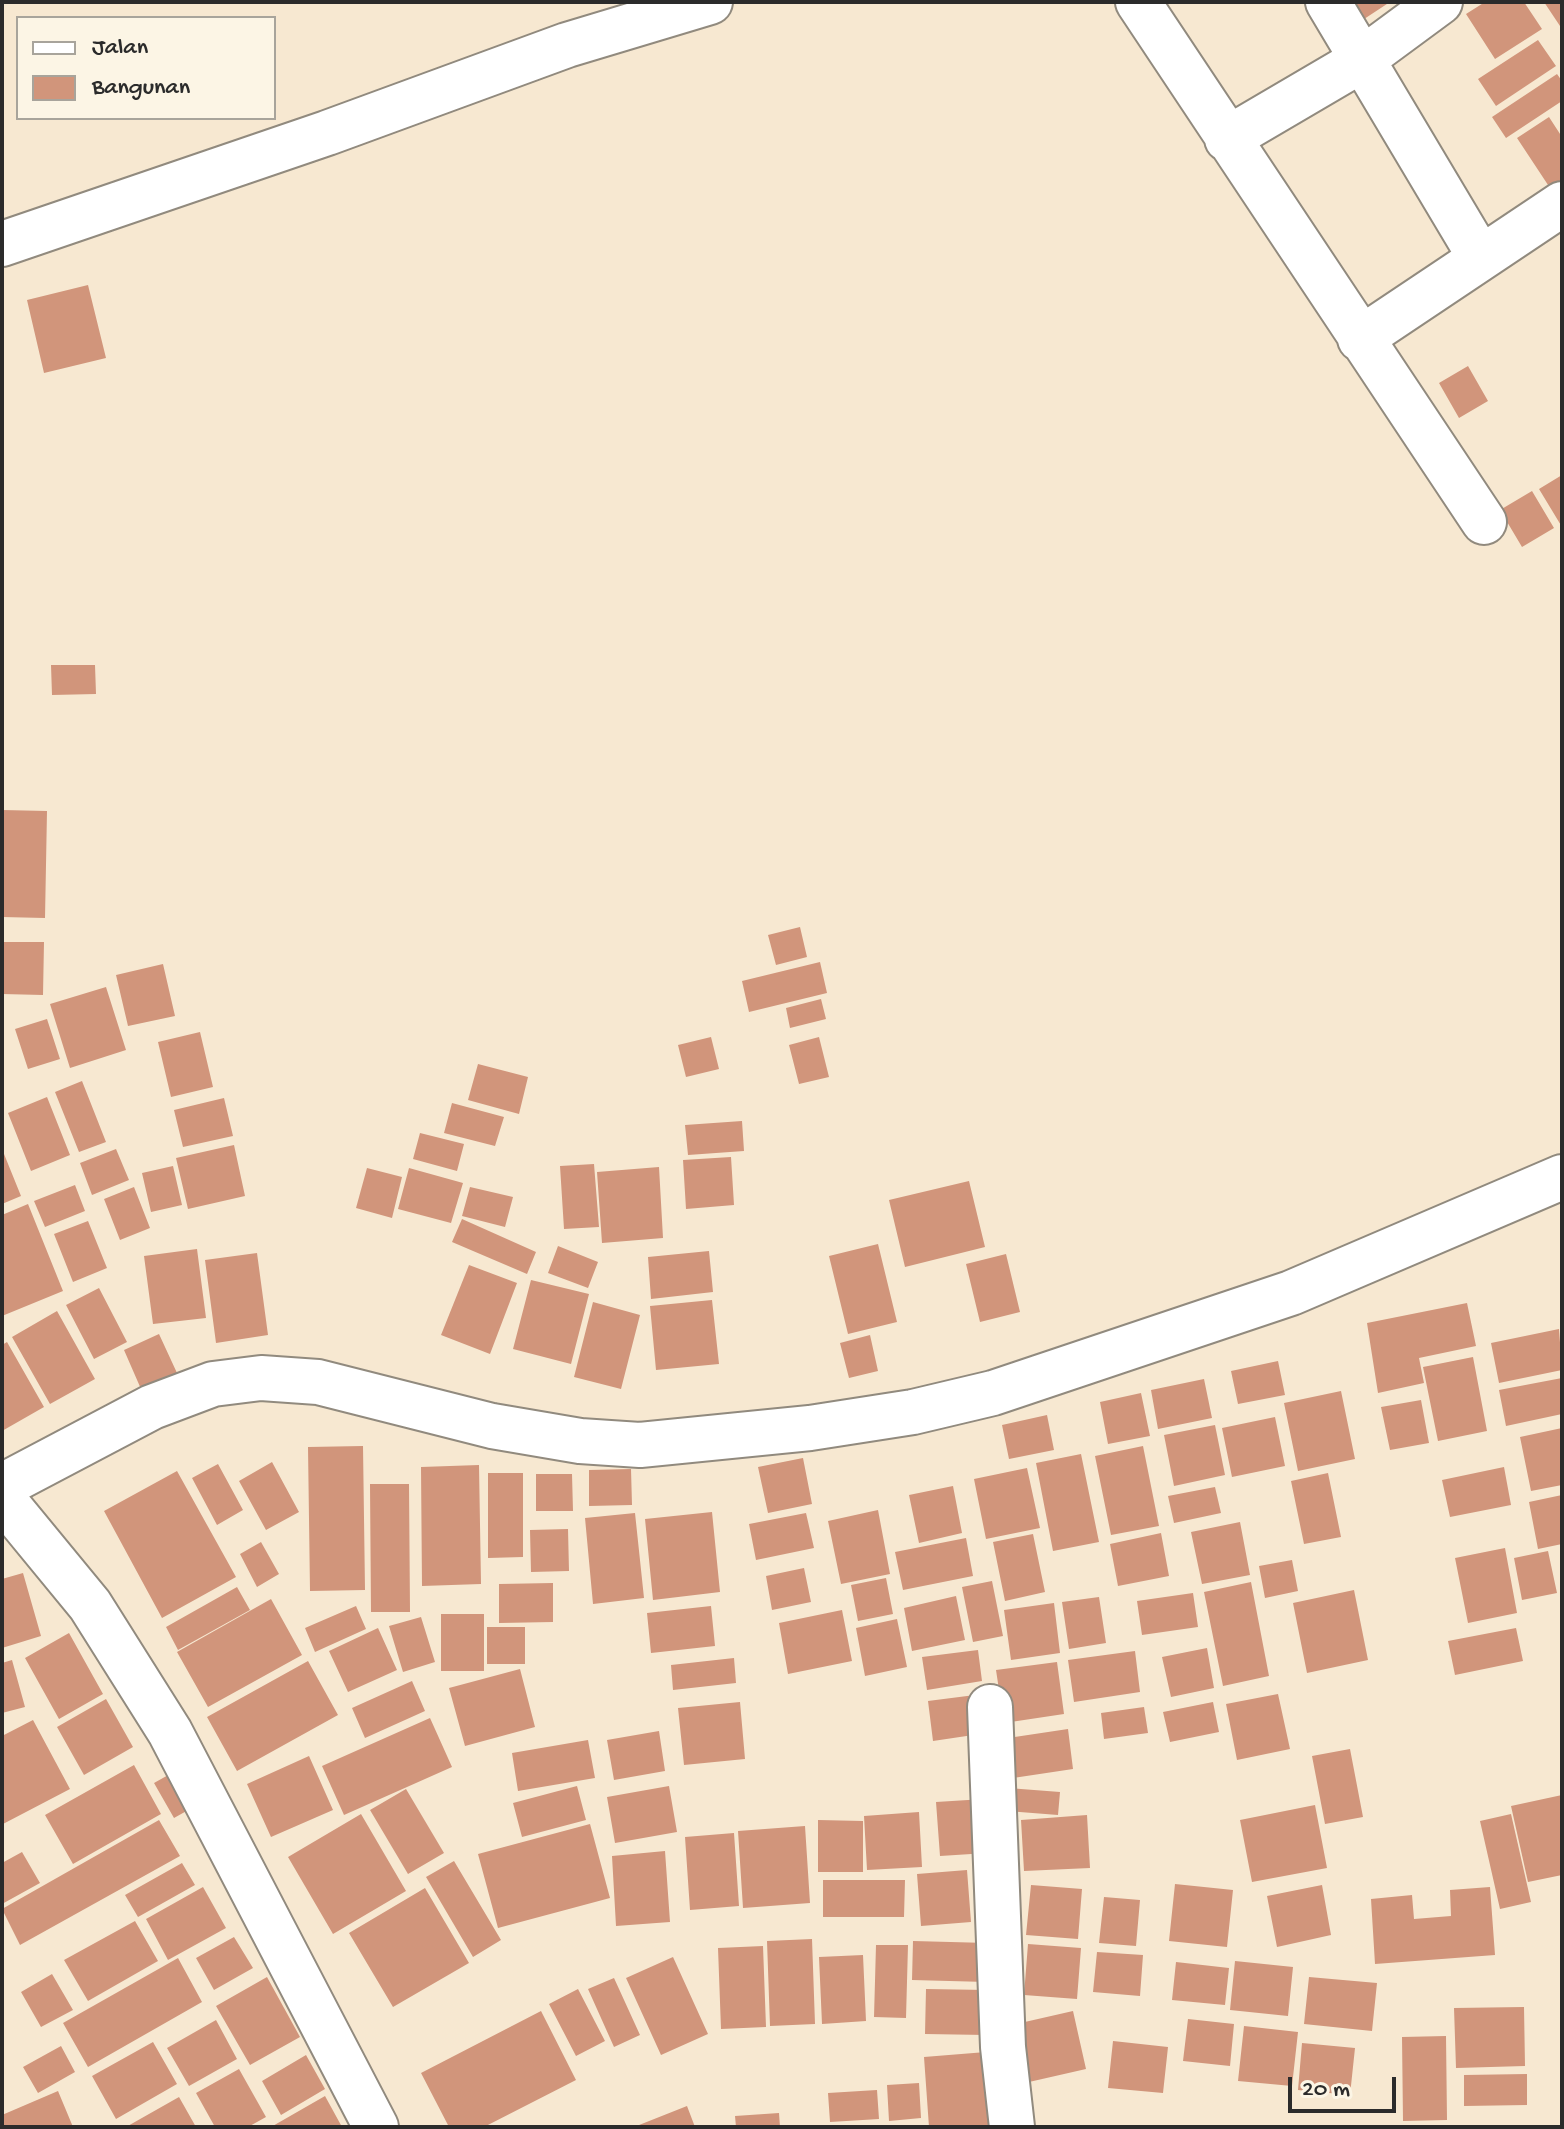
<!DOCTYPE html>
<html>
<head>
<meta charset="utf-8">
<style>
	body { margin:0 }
	#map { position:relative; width:1564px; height:2129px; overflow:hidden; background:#f7e8d1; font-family:"Gochi Hand",sans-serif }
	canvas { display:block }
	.frame { position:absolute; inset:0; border:4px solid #2b2b2b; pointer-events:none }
	.legend { position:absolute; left:16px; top:16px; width:260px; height:104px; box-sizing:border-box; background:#fcf5e5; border:2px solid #a8a49b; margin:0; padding:10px 14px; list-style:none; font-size:24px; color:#2b2b2b }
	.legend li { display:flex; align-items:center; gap:16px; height:40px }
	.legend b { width:40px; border:2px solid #a8a49b }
	.scale { position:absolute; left:1288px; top:2077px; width:108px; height:36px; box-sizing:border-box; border:4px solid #2b2b2b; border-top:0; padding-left:10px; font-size:24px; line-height:28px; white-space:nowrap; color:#2b2b2b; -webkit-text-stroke:6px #fcf5e5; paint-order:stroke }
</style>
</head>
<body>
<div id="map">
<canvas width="1564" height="2129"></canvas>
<div class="frame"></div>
<ul class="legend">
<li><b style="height:10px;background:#fff"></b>Jalan</li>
<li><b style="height:22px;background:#d1957b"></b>Bangunan</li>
</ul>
<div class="scale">20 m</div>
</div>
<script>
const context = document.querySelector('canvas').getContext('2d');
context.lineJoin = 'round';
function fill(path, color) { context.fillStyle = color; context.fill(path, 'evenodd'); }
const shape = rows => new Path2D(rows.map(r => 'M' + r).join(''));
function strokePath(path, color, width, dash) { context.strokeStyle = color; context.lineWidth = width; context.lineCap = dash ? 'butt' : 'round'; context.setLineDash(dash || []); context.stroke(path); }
const building = shape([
	[1344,2,1390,2,1358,23],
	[1485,2,1524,2,1542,29,1495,59,1466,14],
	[1544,2,1562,2,1562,29],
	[1538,40,1556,66,1496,106,1478,79],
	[1557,74,1562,81,1562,101,1506,138,1492,117],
	[1549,117,1562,137,1562,179,1550,188,1517,138],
	[88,285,106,358,44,373,27,300],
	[1468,366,1488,401,1459,418,1439,383],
	[1562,475,1562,527,1539,489],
	[1532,491,1554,528,1522,547,1500,510],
	[51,665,95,665,96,694,52,695],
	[2,810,47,811,45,918,2,917],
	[800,927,807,957,776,965,768,935],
	[2,942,44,942,43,995,2,994],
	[820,962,827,993,749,1012,742,981],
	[163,964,175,1016,128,1026,116,975],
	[106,987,126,1050,70,1068,50,1004],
	[821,999,826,1019,790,1028,786,1008],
	[47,1019,60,1059,28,1069,15,1029],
	[200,1032,213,1087,171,1097,158,1042],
	[711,1037,719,1069,686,1077,678,1045],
	[819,1037,829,1077,799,1084,789,1045],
	[478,1064,528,1077,519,1114,468,1100],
	[82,1081,106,1142,79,1152,55,1092],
	[47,1097,70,1155,31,1171,8,1113],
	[224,1098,233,1136,183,1147,174,1110],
	[452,1103,504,1117,495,1146,444,1133],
	[742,1121,744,1151,688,1155,685,1125],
	[420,1133,464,1144,457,1171,413,1159],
	[234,1145,245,1196,188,1209,176,1158],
	[2,1149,21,1196,2,1204],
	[116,1149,129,1180,92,1195,80,1163],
	[731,1157,734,1205,686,1209,683,1160],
	[594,1164,599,1227,564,1229,560,1166],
	[173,1166,182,1205,151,1212,142,1173],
	[659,1167,663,1238,602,1243,597,1172],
	[367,1168,402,1177,392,1218,356,1208],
	[409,1168,463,1183,451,1223,398,1209],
	[969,1181,985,1247,905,1267,889,1200],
	[75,1185,85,1211,45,1227,34,1201],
	[134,1187,150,1228,120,1240,104,1199],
	[470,1187,513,1197,505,1227,462,1216],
	[28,1204,63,1291,2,1316,2,1215],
	[462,1219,536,1252,527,1274,452,1242],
	[88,1221,107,1268,73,1282,54,1234],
	[878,1244,897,1322,848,1334,829,1256],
	[558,1246,598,1262,588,1288,548,1273],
	[197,1249,206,1318,153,1324,144,1256],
	[709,1251,713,1292,651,1299,648,1257],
	[257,1253,268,1335,216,1343,205,1260],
	[1006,1254,1020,1312,980,1322,966,1264],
	[469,1265,517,1283,490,1354,441,1335],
	[531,1280,589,1294,571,1364,513,1349],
	[99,1288,127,1342,94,1359,66,1305],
	[712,1300,719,1364,656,1370,650,1306],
	[593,1302,640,1315,621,1389,574,1377],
	[1467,1303,1476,1346,1419,1358,1424,1383,1378,1393,1367,1323],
	[57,1311,95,1379,50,1404,12,1337],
	[1559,1329,1562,1370,1499,1383,1491,1343],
	[159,1334,177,1373,141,1389,124,1350],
	[870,1335,878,1371,849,1378,840,1343],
	[7,1342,44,1407,2,1431,2,1345],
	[1473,1357,1487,1431,1438,1441,1423,1367],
	[1278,1361,1285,1395,1238,1404,1231,1371],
	[1562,1378,1562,1414,1506,1426,1499,1390],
	[1204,1379,1212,1418,1158,1429,1151,1390],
	[1341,1391,1355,1459,1298,1471,1284,1403],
	[1141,1393,1150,1436,1108,1444,1100,1402],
	[1421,1400,1429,1443,1390,1450,1381,1407],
	[1047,1415,1054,1450,1009,1459,1002,1425],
	[1275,1417,1285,1466,1232,1477,1222,1428],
	[1215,1425,1225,1475,1174,1486,1164,1435],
	[1562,1428,1562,1485,1531,1491,1520,1437],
	[363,1446,365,1590,310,1591,308,1447],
	[1143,1446,1159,1526,1111,1535,1095,1456],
	[1081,1454,1099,1542,1053,1551,1036,1463],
	[803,1458,812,1504,768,1513,758,1467],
	[272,1462,299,1512,266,1530,239,1481],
	[218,1464,243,1510,217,1525,192,1478],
	[479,1465,481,1584,422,1586,421,1467],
	[1504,1467,1511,1505,1450,1517,1442,1480],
	[1027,1468,1040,1528,986,1539,974,1479],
	[631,1469,632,1505,589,1506,589,1470],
	[177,1471,236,1577,162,1618,104,1511],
	[488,1473,523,1473,523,1557,488,1558],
	[1328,1473,1341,1537,1304,1544,1291,1481],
	[536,1474,572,1474,573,1511,536,1511],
	[370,1484,409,1484,410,1612,371,1612],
	[953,1486,962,1533,919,1543,909,1495],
	[1215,1487,1221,1513,1174,1523,1168,1496],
	[1562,1495,1562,1544,1538,1549,1529,1502],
	[878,1510,890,1574,841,1584,828,1521],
	[712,1512,720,1592,653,1600,645,1519],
	[635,1513,644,1598,593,1604,585,1518],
	[806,1513,814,1548,756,1560,749,1524],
	[1240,1522,1250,1575,1202,1584,1191,1532],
	[568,1529,569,1571,531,1572,530,1530],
	[1161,1533,1169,1576,1118,1586,1110,1544],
	[1033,1534,1045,1592,1005,1601,993,1542],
	[966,1538,973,1576,903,1590,895,1552],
	[261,1542,279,1574,257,1587,240,1554],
	[1505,1548,1517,1613,1468,1623,1455,1558],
	[1548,1551,1557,1593,1522,1600,1514,1558],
	[1292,1560,1298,1591,1265,1598,1259,1566],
	[804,1568,811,1602,772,1610,766,1576],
	[23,1573,41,1636,2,1648,2,1579],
	[886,1578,893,1614,858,1621,851,1585],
	[992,1581,1003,1636,973,1642,962,1587],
	[1251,1582,1269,1676,1223,1686,1204,1592],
	[553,1583,553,1622,499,1623,499,1584],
	[237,1587,250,1610,178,1650,166,1627],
	[1354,1590,1368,1660,1307,1673,1293,1603],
	[1193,1593,1198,1627,1142,1635,1137,1601],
	[956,1596,965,1640,912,1651,904,1608],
	[1099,1597,1106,1643,1069,1649,1062,1602],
	[271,1599,302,1655,208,1707,177,1652],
	[1054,1603,1060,1653,1011,1660,1004,1610],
	[356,1606,366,1629,315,1652,305,1628],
	[711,1606,715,1646,651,1653,647,1613],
	[842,1610,852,1661,788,1674,779,1623],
	[441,1614,484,1614,484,1671,441,1671],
	[421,1617,435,1662,403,1672,389,1626],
	[897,1619,907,1667,865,1676,856,1628],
	[487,1627,525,1627,525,1664,487,1664],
	[378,1628,397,1670,348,1692,329,1651],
	[1516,1628,1523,1661,1455,1675,1448,1641],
	[69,1633,103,1694,59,1719,25,1658],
	[1207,1648,1214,1688,1171,1697,1162,1657],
	[978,1650,982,1681,927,1690,922,1657],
	[1135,1651,1140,1692,1074,1702,1068,1660],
	[734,1658,736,1683,673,1690,671,1665],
	[12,1660,25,1707,2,1713,2,1663],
	[308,1661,338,1715,237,1771,207,1717],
	[1057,1662,1064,1714,1004,1723,996,1670],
	[520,1669,535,1727,465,1746,449,1688],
	[412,1681,425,1711,365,1738,352,1708],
	[1278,1694,1290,1749,1237,1760,1226,1704],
	[975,1695,980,1734,933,1741,928,1701],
	[106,1699,133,1747,84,1775,57,1727],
	[740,1702,745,1759,684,1765,678,1708],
	[1213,1702,1219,1732,1170,1742,1163,1712],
	[1144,1707,1148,1733,1104,1739,1101,1713],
	[430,1718,452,1767,344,1815,322,1766],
	[33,1720,70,1789,3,1824,2,1736],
	[1068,1729,1073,1769,1013,1778,1008,1738],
	[659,1731,665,1771,614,1780,607,1740],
	[588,1740,595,1778,518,1791,512,1753],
	[1350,1749,1363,1817,1325,1824,1312,1756],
	[309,1756,333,1810,271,1837,247,1784],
	[134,1765,161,1814,73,1864,45,1815],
	[179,1769,199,1804,174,1818,154,1783],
	[577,1786,586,1820,522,1837,513,1803],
	[669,1786,677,1832,615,1843,607,1797],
	[1008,1788,1060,1792,1058,1815,1007,1811],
	[406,1789,444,1853,408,1874,370,1810],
	[1562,1795,1562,1875,1528,1882,1511,1806],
	[984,1799,987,1853,940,1856,936,1802],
	[1315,1805,1327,1868,1252,1882,1240,1820],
	[919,1812,922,1867,867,1870,864,1816],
	[361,1814,406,1891,333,1934,288,1857],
	[1511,1814,1531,1902,1500,1909,1480,1821],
	[1087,1815,1090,1868,1024,1871,1021,1820],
	[159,1820,180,1856,20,1945,2,1909],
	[818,1820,863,1821,863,1872,818,1872],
	[590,1824,610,1898,498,1928,478,1854],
	[805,1826,810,1903,743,1908,738,1831],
	[734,1833,739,1906,690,1910,685,1837],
	[665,1851,670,1922,616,1926,612,1856],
	[22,1852,40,1883,2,1904,2,1863],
	[454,1861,501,1940,473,1957,426,1877],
	[182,1863,195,1885,138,1917,125,1895],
	[967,1870,971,1922,921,1926,917,1874],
	[823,1880,905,1880,904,1917,823,1917],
	[1175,1884,1233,1890,1227,1947,1169,1941],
	[1031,1885,1082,1889,1078,1939,1026,1935],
	[1322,1885,1331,1935,1277,1947,1267,1896],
	[203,1887,226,1928,168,1960,146,1919],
	[1490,1887,1495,1955,1375,1964,1371,1899,1412,1895,1414,1919,1451,1916,1450,1890],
	[425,1888,469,1963,393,2007,349,1933],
	[1104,1897,1140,1900,1136,1946,1099,1943],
	[135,1921,158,1961,88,2001,64,1960],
	[234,1937,253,1968,214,1990,196,1958],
	[812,1939,815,2024,770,2026,767,1941],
	[913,1941,988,1943,987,1982,912,1980],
	[1028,1944,1081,1948,1077,1999,1024,1995],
	[876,1945,908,1945,906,2018,874,2017],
	[763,1946,766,2027,721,2029,718,1948],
	[1097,1952,1143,1955,1140,1996,1093,1992],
	[863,1955,866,2021,822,2024,819,1957],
	[673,1957,708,2034,661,2055,626,1978],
	[178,1958,202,2002,88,2067,63,2023],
	[1235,1961,1293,1967,1288,2016,1230,2010],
	[1176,1962,1229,1968,1225,2005,1172,2000],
	[52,1974,73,2010,41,2027,21,1992],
	[267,1977,300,2037,250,2065,216,2006],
	[1309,1977,1377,1983,1372,2031,1304,2024],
	[614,1978,640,2035,614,2047,588,1989],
	[578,1989,605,2041,576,2056,549,2004],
	[926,1989,987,1990,986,2035,925,2034],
	[1524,2007,1525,2066,1456,2068,1454,2008],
	[541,2011,576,2080,484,2127,449,2127,421,2073],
	[1073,2011,1086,2069,1029,2082,1016,2024],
	[1188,2019,1234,2024,1230,2066,1183,2061],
	[216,2020,237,2059,189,2086,167,2048],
	[1244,2026,1298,2032,1292,2086,1238,2081],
	[1446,2036,1447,2120,1403,2121,1402,2037],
	[1113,2041,1168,2047,1163,2093,1108,2088],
	[153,2042,177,2084,116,2119,92,2076],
	[1302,2043,1355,2048,1350,2095,1298,2090],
	[61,2046,75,2072,38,2093,23,2067],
	[986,2052,991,2126,929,2127,924,2057],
	[306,2055,325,2089,281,2115,262,2081],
	[239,2069,266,2117,248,2127,215,2127,196,2093],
	[1527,2074,1527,2105,1464,2106,1464,2075],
	[919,2083,921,2118,889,2121,887,2085],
	[877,2090,879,2119,830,2122,828,2093],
	[58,2091,73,2127,2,2127,2,2115],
	[325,2096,342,2127,271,2127],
	[179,2097,196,2127,126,2127],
	[687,2106,695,2127,634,2127],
	[779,2113,780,2127,736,2127,735,2116]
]);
const minor = shape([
	[1138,2,1484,522],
	[1328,2,1480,257],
	[1227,139,1360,61,1440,2],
	[2,244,327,133,567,45,710,2],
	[1360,339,1562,204],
	[2,1486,152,1407,213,1384,261,1378,318,1382,492,1426,580,1441,640,1445,810,1428,913,1412,993,1393,1291,1293,1562,1177],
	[990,1707,1003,2047,1012,2127]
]);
const highway = shape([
	[2,1498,90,1605,170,1732,376,2127]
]);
fill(building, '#d1957b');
strokePath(minor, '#918a7e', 48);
strokePath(highway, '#918a7e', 48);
strokePath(minor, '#fff', 44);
strokePath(highway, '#fff', 44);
</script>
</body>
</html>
